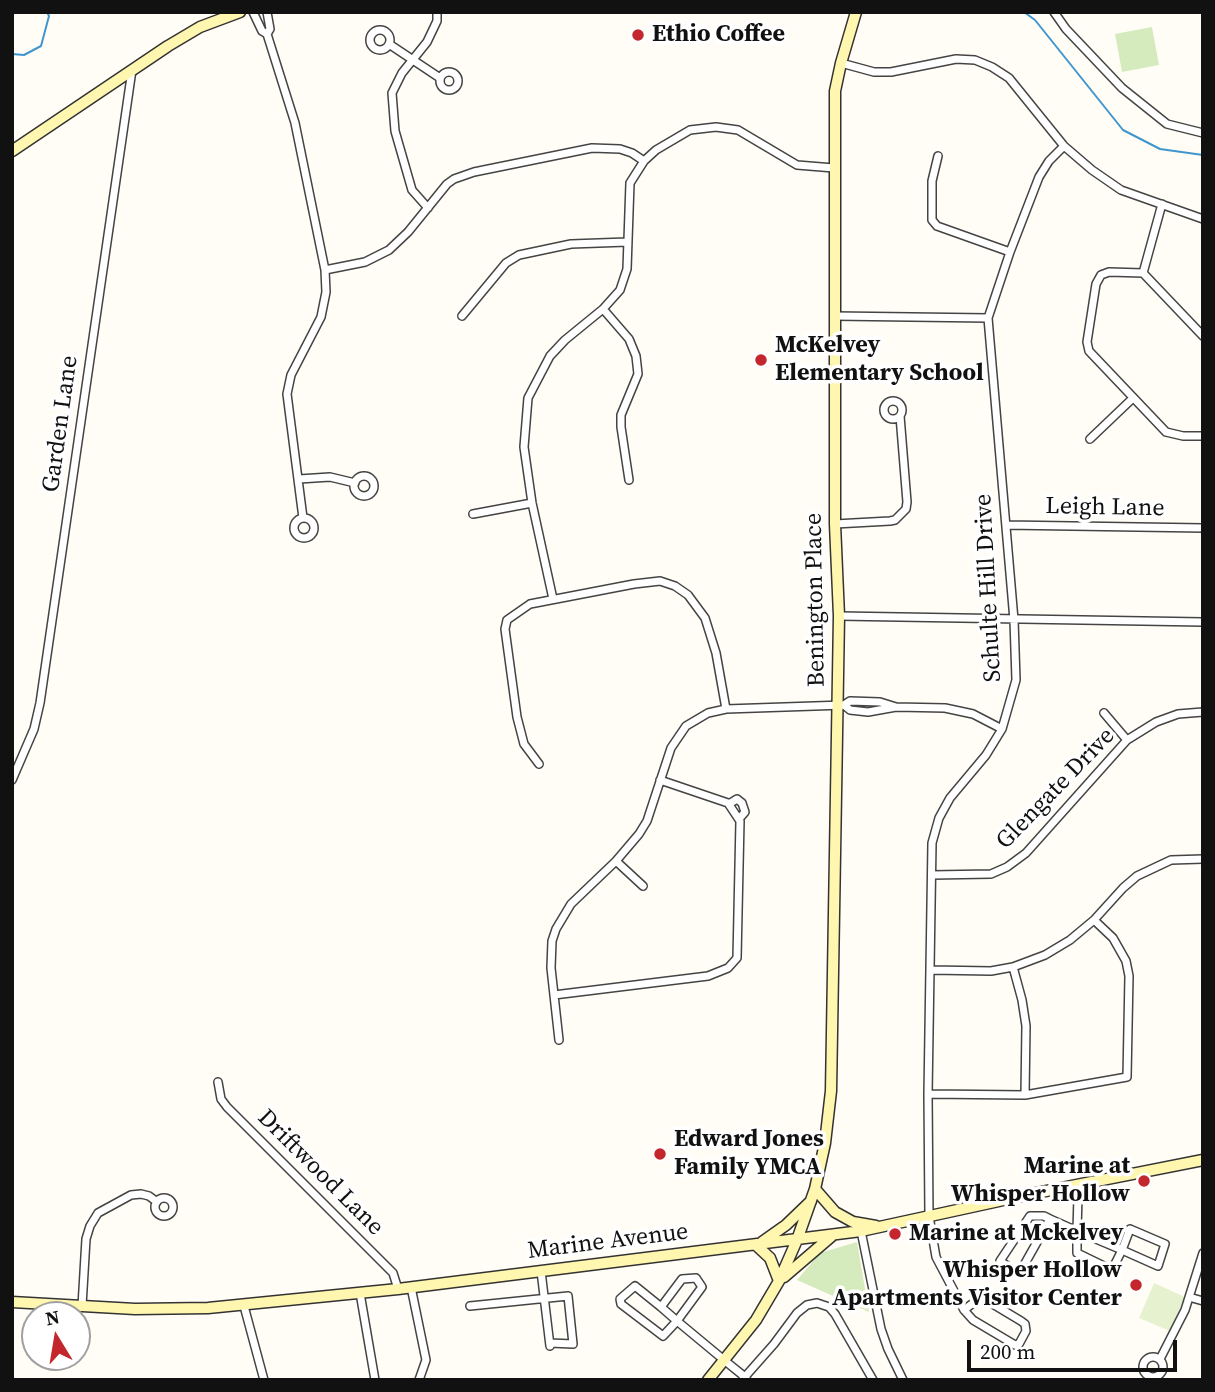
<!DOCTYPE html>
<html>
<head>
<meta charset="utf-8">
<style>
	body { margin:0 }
	#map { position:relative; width:1215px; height:1392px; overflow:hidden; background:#fffdf5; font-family:"Source Serif 4",serif }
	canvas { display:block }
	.frame { position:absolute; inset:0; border:14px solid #111; pointer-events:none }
	.north { position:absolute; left:21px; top:1301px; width:70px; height:70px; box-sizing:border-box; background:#fff; border:2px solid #a0a0a0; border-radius:50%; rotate:349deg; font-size:19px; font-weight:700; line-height:28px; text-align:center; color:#111 }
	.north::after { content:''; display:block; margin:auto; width:24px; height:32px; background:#c4262e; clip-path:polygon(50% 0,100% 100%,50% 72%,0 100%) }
	.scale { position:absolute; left:967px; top:1340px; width:210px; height:32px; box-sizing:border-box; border:4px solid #111; border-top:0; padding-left:9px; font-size:21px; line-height:24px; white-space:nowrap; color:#111; -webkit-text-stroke:5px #fff; paint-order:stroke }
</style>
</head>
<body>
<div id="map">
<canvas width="1215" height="1392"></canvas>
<div class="frame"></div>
<div class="north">N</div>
<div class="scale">200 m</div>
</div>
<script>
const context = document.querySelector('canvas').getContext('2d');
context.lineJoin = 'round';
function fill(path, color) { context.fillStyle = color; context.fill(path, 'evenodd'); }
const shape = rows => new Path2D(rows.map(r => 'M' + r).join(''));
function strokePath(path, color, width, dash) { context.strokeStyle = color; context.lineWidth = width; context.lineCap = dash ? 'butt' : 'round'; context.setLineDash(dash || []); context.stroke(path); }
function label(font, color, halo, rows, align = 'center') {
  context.font = font + ' "Source Serif 4",serif'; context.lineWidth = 7; context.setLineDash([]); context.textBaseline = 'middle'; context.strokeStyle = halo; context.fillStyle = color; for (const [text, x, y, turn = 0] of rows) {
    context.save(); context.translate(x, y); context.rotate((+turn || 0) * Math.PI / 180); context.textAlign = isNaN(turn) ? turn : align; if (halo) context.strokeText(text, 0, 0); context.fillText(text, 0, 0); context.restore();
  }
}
const green = shape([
	[1152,27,1159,65,1122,72,1115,34],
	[857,1242,869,1312,797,1280,820,1253]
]);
const pitch = shape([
	[1154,1283,1185,1297,1170,1331,1139,1318]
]);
const stream = shape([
	[1024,12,1035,20,1123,130,1160,149,1203,155],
	[12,54,24,55,41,46,49,16,47,12]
]);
const street = shape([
	[253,12,262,31,267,34,295,123,325,270,326,292,321,317,291,375,287,394,303,518],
	[267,12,270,29,267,34],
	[1054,12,1066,29,1122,88,1167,124,1203,133],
	'370 40a10 10 0 1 1 20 0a10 10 0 1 1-20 0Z',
	[389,44,440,78],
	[841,63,874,72,891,72,956,59,975,60,992,67,1009,78,1064,146,1092,170,1121,190,1203,219],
	'440 81a9 9 0 1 1 18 0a9 9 0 1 1-18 0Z',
	[938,156,932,181,932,220,937,226,1010,252],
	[428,208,412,190,395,131,392,93,402,73,427,42,437,21,437,12],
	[325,270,365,262,389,250,408,232,447,184,454,179,474,172,592,148,620,149,632,153,644,161],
	[1143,273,1109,272,1101,275,1096,284,1087,342,1089,351,1166,432,1183,436,1203,436],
	[1143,273,1203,336],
	[1143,273,1162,204],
	[603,309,629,339,636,356,638,374,621,415,621,427,629,480],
	[462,316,506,263,519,255,571,244,627,242],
	[834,316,988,318],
	'884 410a9 9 0 1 1 18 0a9 9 0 1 1-18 0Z',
	[1090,439,1133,398],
	'354 486a10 10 0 1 1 20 0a10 10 0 1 1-20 0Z',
	[299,479,330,477,355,483],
	[473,514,532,503],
	'294 528a10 10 0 1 1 20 0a10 10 0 1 1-20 0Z',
	[835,524,890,521,895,520,906,509,907,502,900,416],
	[1006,525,1203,528],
	[553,599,532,503,524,447,528,398,550,356,565,340,603,309,620,290,627,269,630,183,644,161,656,150,690,130,716,127,738,130,797,165,834,168],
	[839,616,1203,622],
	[844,705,850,710,868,712,896,707,945,708,973,714,1002,729],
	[1104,713,1127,740],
	[539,764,524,744,517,717,505,629,507,620,530,604,634,584,660,581,675,586,688,595,705,618,716,653,726,709],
	[12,780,34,729,40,703,132,70],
	[729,804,737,799,742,803,745,812,739,819],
	[616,861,643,886],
	[932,875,991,874,1007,867,1026,853,1127,740,1156,722,1178,714,1203,712],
	[1013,967,1022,1000,1026,1026,1025,1095],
	[931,970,991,971,1013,967,1045,955,1070,940,1094,920,1123,888,1137,876,1171,860,1203,859],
	[554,995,708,976,728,968,737,958,740,821,728,803,660,780],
	[559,1040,551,968,552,941,556,929,571,904,616,861,639,834,647,821,671,748,686,726,708,713,726,709,844,705,850,701,880,702,896,707],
	[218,1082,221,1099,227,1107,393,1273,398,1289],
	[928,1094,1025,1095,1127,1077,1129,976,1126,961,1113,938,1094,920],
	'155 1207a9 9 0 1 1 18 0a9 9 0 1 1-18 0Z',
	[1050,1219,1019,1274,1000,1261,1030,1216,1044,1216,1050,1219,1077,1231,1122,1250,1130,1229,1165,1244,1158,1266,1122,1250,1112,1270,1077,1253,1077,1231,1078,1196,1077,1185],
	[861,1231,881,1329,888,1349,903,1380],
	[541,1271,550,1346],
	[411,1287,426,1360,419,1380],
	[360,1293,375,1380],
	[1189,1297,1203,1301],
	[82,1306,86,1239,90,1226,98,1213,131,1195,141,1194,149,1196,157,1202],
	[244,1306,264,1380],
	[470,1306,568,1296,573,1344,550,1343],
	[661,1307,682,1279,696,1278,702,1287,677,1321,663,1336,621,1304,620,1299,635,1286,661,1307,677,1321,724,1360,745,1377,747,1380],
	[964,1310,981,1297,1021,1321,1025,1324,1026,1331,1019,1344,1015,1345,973,1320,964,1310,936,1257,929,1216,928,1094,932,843,939,818,950,798,986,755,1002,729,1016,680,1014,620,988,318,1010,252,1039,177,1049,161,1064,146],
	'1143 1367a10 10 0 1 1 20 0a10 10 0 1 1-20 0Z',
	[1160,1359,1185,1310,1203,1253],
	[743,1379,774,1344,797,1313,807,1305,817,1303,829,1307,835,1314,873,1380]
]);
const secondary = shape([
	[12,151,168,46,200,27,240,12],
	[815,1189,835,1212,853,1222,876,1226],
	[762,1242,786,1225,811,1201],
	[756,1245,770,1258,779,1281],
	[784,1277,833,1235],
	[12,1302,135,1309,208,1308,398,1289,861,1231,1031,1194,1203,1160],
	[708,1380,756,1320,779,1281,797,1240,815,1189,825,1143,831,1091,839,616,835,524,835,91,841,63,856,12]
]);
const markers = [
	[638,35,7,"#c4262e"],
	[761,360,7,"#c4262e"],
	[660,1154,7,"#c4262e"],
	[1144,1181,7,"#c4262e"],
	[895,1234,7,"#c4262e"],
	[1136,1285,7,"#c4262e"]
];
const poiNames = [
	["Ethio Coffee",652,35],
	["McKelvey",775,346],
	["Elementary School",775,374],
	["Edward Jones",674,1140],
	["Family YMCA",674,1168],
	["Marine at",1130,1167,"right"],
	["Whisper Hollow",1130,1195,"right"],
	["Marine at Mckelvey",909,1234],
	["Whisper Hollow",1122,1271,"right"],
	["Apartments Visitor Center",1122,1299,"right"]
];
const streetNames = [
	["Garden Lane",61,424,-82],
	["Leigh Lane",1105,508,1],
	["Schulte Hill Drive",989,588,-93],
	["Benington Place",816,600,-91],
	["Glengate Drive",1056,789,-46],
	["Driftwood Lane",320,1173,45],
	["Marine Avenue",608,1242,-7]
];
fill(green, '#d5ebbd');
fill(pitch, '#e6f2cf');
strokePath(stream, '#3f96cf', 2);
strokePath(street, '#444', 10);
strokePath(secondary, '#333', 13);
strokePath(street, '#fff', 7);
strokePath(secondary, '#fff6b0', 10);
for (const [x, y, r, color] of markers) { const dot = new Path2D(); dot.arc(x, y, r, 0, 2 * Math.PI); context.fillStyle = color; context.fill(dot); strokePath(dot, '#fff', 2.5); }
label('bold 24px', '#111', '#fff', poiNames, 'left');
label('24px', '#111', '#fff', streetNames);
</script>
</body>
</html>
